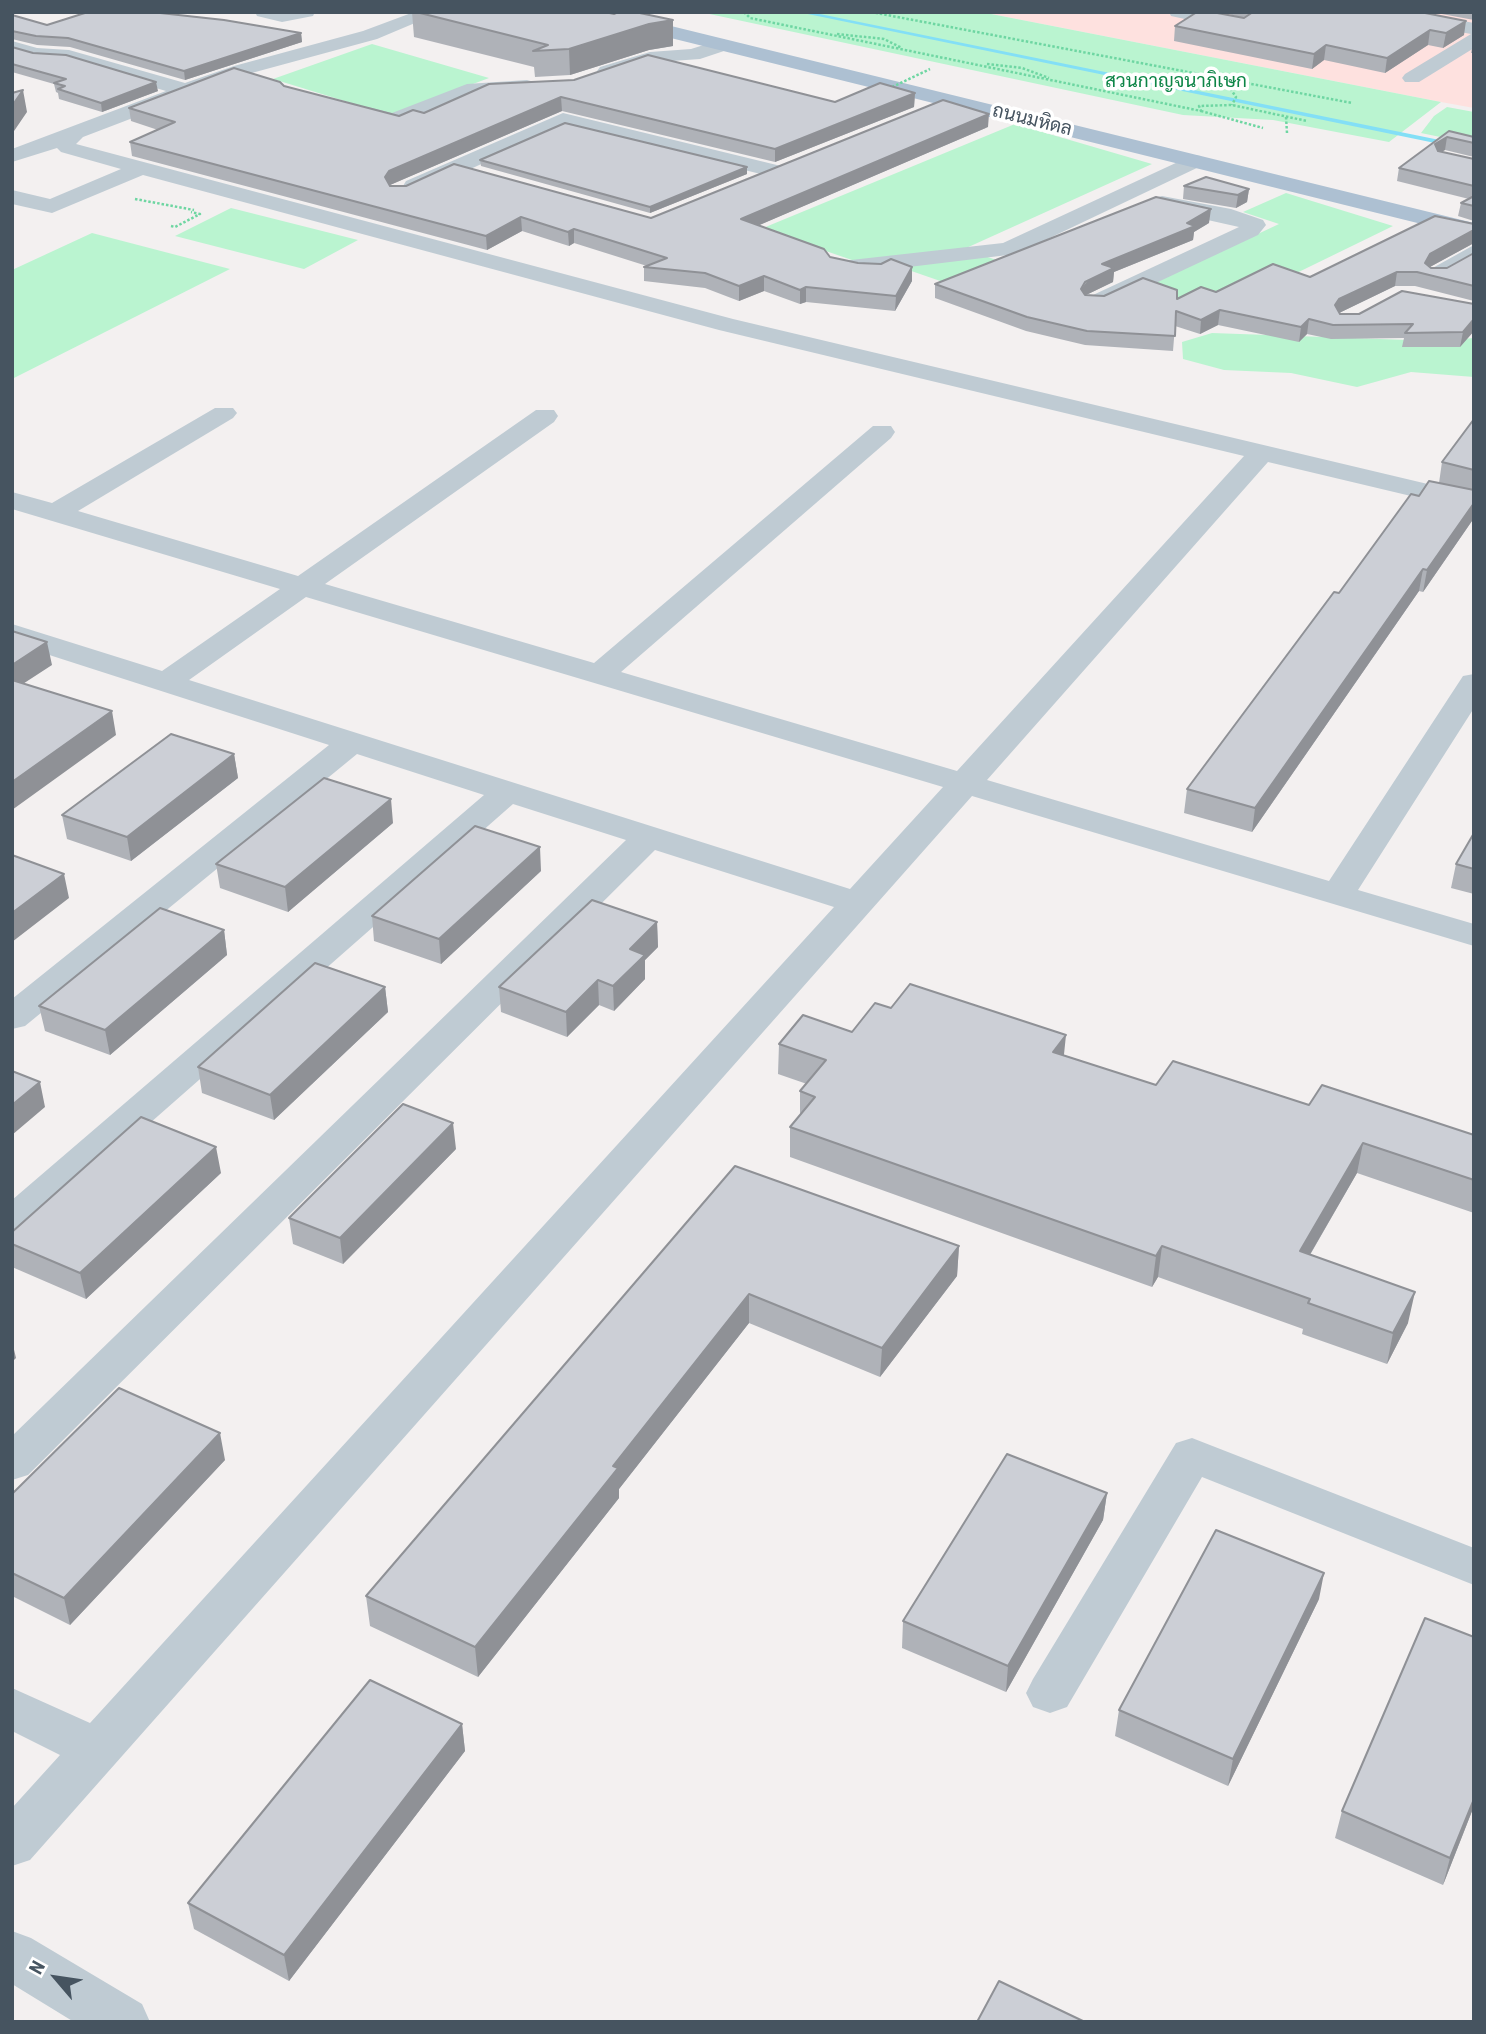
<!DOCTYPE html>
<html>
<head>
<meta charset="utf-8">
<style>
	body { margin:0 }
	#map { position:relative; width:1486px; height:2034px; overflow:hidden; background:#f3f0f0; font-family:"Roboto Condensed",sans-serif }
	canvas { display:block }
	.frame { position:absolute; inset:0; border:14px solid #465460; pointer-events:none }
	.north { position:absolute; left:21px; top:1943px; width:70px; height:70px; -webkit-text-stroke:5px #fff; paint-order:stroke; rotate:299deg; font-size:19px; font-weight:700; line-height:28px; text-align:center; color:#465460 }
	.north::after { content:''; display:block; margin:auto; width:24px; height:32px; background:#465460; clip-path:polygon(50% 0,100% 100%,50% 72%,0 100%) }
</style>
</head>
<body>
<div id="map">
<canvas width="1486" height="2034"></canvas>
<div class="frame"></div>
<div class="north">N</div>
</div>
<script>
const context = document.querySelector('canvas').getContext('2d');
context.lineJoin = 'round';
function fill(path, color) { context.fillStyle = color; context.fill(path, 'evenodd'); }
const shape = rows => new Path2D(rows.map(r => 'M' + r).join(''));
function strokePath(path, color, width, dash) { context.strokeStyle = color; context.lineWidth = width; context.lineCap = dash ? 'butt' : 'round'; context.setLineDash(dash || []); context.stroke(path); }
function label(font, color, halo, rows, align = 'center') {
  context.font = font + ' "Roboto Condensed",Sarabun,sans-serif'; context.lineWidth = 7; context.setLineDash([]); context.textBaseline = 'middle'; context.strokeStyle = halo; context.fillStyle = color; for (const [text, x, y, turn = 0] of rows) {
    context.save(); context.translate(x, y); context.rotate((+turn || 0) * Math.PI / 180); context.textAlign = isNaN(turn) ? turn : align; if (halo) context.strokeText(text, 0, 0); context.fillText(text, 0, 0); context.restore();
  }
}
const medical = shape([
	[981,12,1474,12,1474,108,1441,102]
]);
const green = shape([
	[700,12,981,12,1441,102,1389,142,1273,120,1183,115],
	[372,44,489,78,390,115,273,79],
	[1447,107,1474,112,1474,144,1421,133,1434,116],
	[1015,124,1152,164,964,249,1076,287,1027,311,894,265,881,270,788,238,751,233],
	[1286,193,1393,226,1231,305,1182,301,1143,288,1279,224,1243,212],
	[231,208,358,240,304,269,175,236],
	[92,233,230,269,12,379,12,270],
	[1212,333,1436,341,1474,338,1474,377,1411,372,1357,387,1291,373,1224,370,1183,359,1182,342]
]);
const stream = shape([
	[798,12,810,12,1474,147,1474,151,798,12]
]);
const path = shape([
	[744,12,750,18,1201,111,1199,106,1232,105,1307,121],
	[871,12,1352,103],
	[837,34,884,39,902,48],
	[987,64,1022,68,1049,78],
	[1211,79,1228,85,1236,97,1232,105],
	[1201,111,1263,128],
	[1286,117,1287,133],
	[135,199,194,210],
	[171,226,175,227,200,214,191,212]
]);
const minor = shape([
	[255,12,315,12,313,16,282,22,257,16,255,12],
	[414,12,441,12,377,39,248,74,83,137,76,144,733,319,1474,495,1474,511,1268,462,987,780,1329,881,1463,676,1474,674,1474,708,1358,890,1474,924,1474,946,972,796,30,1860,12,1866,12,1808,60,1755,12,1731,12,1688,90,1723,834,907,655,850,28,1475,12,1480,12,1436,626,840,513,804,26,1232,12,1236,12,1200,484,795,357,754,25,1026,12,1029,12,999,329,745,12,643,12,624,162,671,280,589,12,509,12,492,52,503,215,408,233,408,237,413,233,418,78,511,298,576,536,410,554,410,558,416,554,422,325,584,594,663,873,426,891,426,895,432,891,438,621,672,957,771,1244,456,719,330,143,175,52,213,12,204,12,190,50,199,121,169,61,152,57,148,12,162,12,149,166,91,68,62,35,60,12,53,12,41,37,48,69,50,185,83,234,66,363,31,414,12],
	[306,597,943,787,850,889,189,680,306,597],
	[1169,12,1206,12,1247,21,1249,25,1240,31,1171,16,1169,12],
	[1375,12,1415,12,1474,23,1474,48,1419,82,1405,82,1402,78,1405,74,1471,34,1384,18,1375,12],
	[723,39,733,45,730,49,700,59,658,62,607,77,597,71,600,67,650,52,691,49,723,39],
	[527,80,534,82,537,86,534,90,470,96,394,126,361,117,358,113,368,107,392,113,467,84,527,80],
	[563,113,785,167,788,172,777,178,565,126,422,191,406,191,403,186,406,181,563,113],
	[1193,155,1201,156,1204,161,1201,166,1016,254,851,274,843,272,839,267,843,262,851,260,1003,243,1193,155],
	[1162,196,1231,209,1263,220,1266,225,1258,235,1109,305,1093,305,1089,300,1093,295,1239,227,1154,208,1151,203,1154,198,1162,196],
	[1474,245,1474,262,1445,280,1429,280,1425,275,1429,270,1474,245],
	[1192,1438,1474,1548,1474,1585,1202,1477,1067,1707,1050,1713,1033,1707,1026,1693,1033,1679,1176,1443,1192,1438],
	[12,1931,31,1938,142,2004,150,2022,74,2022,12,1984,12,1931]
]);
const major = shape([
	[579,12,614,12,1474,223,1474,237,582,16,579,12]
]);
const pathBridge = shape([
	[888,89,930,69]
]);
const wall = shape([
	[412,12,605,12,673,46,649,50,570,75,535,77,534,67,414,37],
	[1220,12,1420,12,1464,35,1443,48,1428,45,1385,73,1324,60,1312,69,1174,41,1175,26,1244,18],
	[1431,12,1474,12,1474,20],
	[12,15,47,25,301,33,302,42,185,80,70,47,37,45,12,39],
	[1474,38,1474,53,1471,53],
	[12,47,158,91,102,112,59,99,58,93,56,92,54,84,12,72],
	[489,84,835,102,915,93,914,107,775,162,562,111,390,185,651,218,988,127,759,225,830,257,912,281,895,311,806,302,800,304,764,291,739,301,705,288,644,281,644,267,647,266,574,243,569,246,522,231,487,250,132,156,130,142,158,130,131,121,129,108,284,86,399,116,424,113],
	[1449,131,1474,137,1474,157,1445,150,1441,152,1474,159,1474,221,1458,216,1461,203,1469,199,1397,181,1399,168],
	[480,160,747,174,650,213,481,166],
	[1184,186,1249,189,1247,202,1236,208,1183,199],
	[1209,223,1194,232,1193,240,1114,272,1113,282,1086,295,1177,299,1310,277,1474,224,1474,243,1430,267,1431,268,1447,268,1474,253,1474,301,1415,286,1395,286,1339,313,1340,314,1359,314,1474,304,1474,331,1460,347,1402,347,1404,338,1331,339,1307,334,1299,342,1218,325,1200,334,1175,326,1173,351,1085,345,1026,331,935,298,935,284],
	[1474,419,1474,518,1423,592,1419,591,1252,832,1184,813,1187,789,1339,593,1419,496,1439,483,1442,462],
	[234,754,238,778,131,861,67,839,62,815],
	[393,823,288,912,220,888,216,864],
	[1474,833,1474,894,1451,888,1456,864],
	[541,871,441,964,374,941,372,916],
	[657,922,658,947,645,960,645,979,614,1011,599,1005,567,1037,501,1012,499,987],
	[224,930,227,955,110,1055,45,1031,39,1006],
	[385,987,388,1012,274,1120,202,1093,198,1067],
	[891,1008,1064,1055,1156,1085,1309,1105,1474,1135,1474,1213,1357,1173,1310,1255,1408,1323,1387,1364,1302,1334,1303,1329,1158,1277,1152,1287,790,1157,790,1127,800,1115,800,1091,807,1084,778,1074,779,1044,852,1032],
	[456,1149,343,1264,293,1244,289,1218],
	[735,1166,959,1246,957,1276,880,1377,749,1323,619,1489,619,1498,478,1677,370,1626,366,1596],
	[221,1173,86,1299,12,1267,12,1232],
	[225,1460,70,1625,12,1596,12,1494],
	[1107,1493,1103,1520,1006,1692,902,1648,903,1621],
	[1319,1599,1228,1786,1115,1736,1119,1710],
	[462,1724,465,1751,289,1981,194,1929,188,1903],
	[1474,1806,1443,1885,1335,1838,1342,1811]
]);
const shadedWall = shape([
	[673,20,673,46,649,50,570,75,569,49,649,24],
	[1466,21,1464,35,1443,48,1446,33],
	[1430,30,1428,45,1385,73,1387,58],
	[301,33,302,42,185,80,184,71],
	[1326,45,1324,60,1312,69,1314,54],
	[156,82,158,91,102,112,101,103],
	[23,90,27,112,12,134,12,106],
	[915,93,914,107,775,162,775,149],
	[561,97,562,111,390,185,386,191,385,177,389,171],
	[989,114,988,127,741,233,741,219],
	[1447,137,1445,150,1432,157,1435,144],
	[747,167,747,174,650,213,650,207],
	[1249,189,1247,202,1236,208,1238,195],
	[1211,209,1209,223,1194,232,1193,240,1114,272,1113,282,1084,296,1081,289,1102,264,1187,223],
	[521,217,522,231,487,250,486,236],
	[574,229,574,243,569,246,568,232],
	[1474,230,1474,243,1428,268,1425,263,1430,254],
	[912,267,912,281,895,311,896,296],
	[1397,272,1395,286,1337,314,1335,305,1339,299],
	[764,276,764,291,739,301,739,286],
	[806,287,806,302,800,304,800,290],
	[1220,310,1218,325,1200,334,1201,320],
	[1309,319,1307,334,1299,342,1301,327],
	[1474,319,1474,331,1460,347,1463,332],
	[1474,503,1474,518,1423,592,1427,570],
	[1423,569,1419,591,1252,832,1255,808],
	[47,642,52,665,12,691,12,665],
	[112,711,116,735,12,810,12,782],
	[234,754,238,778,131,861,127,837],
	[391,799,393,823,288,912,285,887],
	[540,847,541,871,441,964,439,939],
	[64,874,69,898,12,942,12,913],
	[657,922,658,947,645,960,645,979,614,1011,613,986,630,949],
	[224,930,227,955,110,1055,105,1030],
	[598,980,599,1005,567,1037,566,1012],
	[385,987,388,1012,274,1120,270,1095],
	[1066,1035,1063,1064,1053,1052],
	[40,1082,45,1107,12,1135,12,1105],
	[453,1123,456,1149,343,1264,340,1238],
	[1363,1143,1357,1173,1294,1282,1300,1251],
	[216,1147,221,1173,86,1299,80,1273],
	[959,1246,957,1276,880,1377,882,1348],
	[1162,1246,1158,1277,1152,1287,1156,1256],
	[1415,1292,1408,1323,1387,1364,1393,1333],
	[749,1294,749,1323,619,1489,619,1498,478,1677,475,1647,613,1466],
	[12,1341,16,1358,12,1362],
	[220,1433,225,1460,70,1625,64,1598],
	[1107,1493,1103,1520,1006,1692,1008,1666],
	[1324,1573,1319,1599,1228,1786,1233,1759],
	[462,1724,465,1751,289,1981,284,1955],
	[1474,1799,1474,1806,1443,1885,1450,1858]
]);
const building = shape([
	[88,12,151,12,224,20,301,33,184,71,68,38,36,36,12,31,12,15,47,25,88,12],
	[416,12,605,12,614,14,618,12,635,12,673,20,649,24,569,49,533,51,548,45,416,12],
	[1197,12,1212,12,1244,18,1253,12,1420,12,1466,21,1446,33,1430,30,1387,58,1326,45,1314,54,1175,26,1197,12],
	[12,47,33,53,66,55,156,82,101,103,58,89,65,86,54,83,66,79,12,64,12,47],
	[648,55,835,102,880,83,915,93,775,149,561,97,389,171,385,177,390,186,406,186,454,164,651,218,943,100,989,114,741,219,824,249,830,257,858,263,881,264,891,259,912,267,896,296,806,287,800,290,764,276,739,286,705,273,644,267,667,258,574,229,568,232,521,217,486,236,130,142,175,122,129,108,234,68,280,82,284,86,399,116,413,110,424,113,489,84,574,80,648,55],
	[23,90,12,106,12,93,23,90],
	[565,123,747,167,650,207,480,160,565,123],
	[1449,131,1474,137,1474,143,1447,137,1435,144,1438,151,1474,159,1474,186,1399,168,1449,131],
	[1206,177,1249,189,1238,195,1184,186,1206,177],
	[1474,196,1474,206,1461,203,1474,196],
	[1156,197,1211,209,1187,223,1195,226,1102,264,1114,268,1085,282,1081,289,1085,295,1104,296,1143,278,1177,290,1177,299,1201,287,1216,292,1273,264,1310,277,1435,216,1474,224,1474,230,1430,254,1425,263,1431,268,1447,268,1474,253,1474,286,1417,272,1397,272,1339,299,1335,305,1340,314,1359,314,1402,291,1474,304,1474,319,1463,332,1405,333,1413,324,1333,325,1309,319,1301,327,1220,310,1201,320,1176,311,1175,336,1087,331,1027,317,935,284,1156,197],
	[1474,419,1474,470,1442,462,1474,419],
	[1429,481,1474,490,1474,503,1427,570,1423,569,1255,808,1187,789,1334,592,1339,593,1411,494,1419,496,1429,481],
	[12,631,47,642,12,665,12,631],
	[12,680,112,711,12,782,12,680],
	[171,734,234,754,127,837,62,815,171,734],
	[324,778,391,799,285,887,216,864,324,778],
	[475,826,540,847,439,939,372,916,475,826],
	[1474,833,1474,869,1456,864,1474,833],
	[12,855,64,874,12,913,12,855],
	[592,900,657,922,630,949,645,955,613,986,598,980,566,1012,499,987,592,900],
	[160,908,224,930,105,1030,39,1006,160,908],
	[315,963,385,987,270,1095,198,1067,315,963],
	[910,984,1066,1035,1053,1052,1156,1085,1173,1061,1309,1105,1322,1085,1474,1135,1474,1180,1363,1143,1300,1251,1415,1292,1393,1333,1308,1303,1310,1299,1162,1246,1156,1256,790,1127,815,1097,800,1091,826,1060,779,1044,803,1015,852,1032,875,1003,891,1008,910,984],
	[12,1071,40,1082,12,1105,12,1071],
	[403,1104,453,1123,340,1238,289,1218,403,1104],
	[141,1117,216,1147,80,1273,12,1244,12,1232,141,1117],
	[735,1166,959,1246,882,1348,749,1294,613,1466,618,1468,475,1647,366,1596,735,1166],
	[119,1388,220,1433,64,1598,12,1573,12,1494,119,1388],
	[1007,1454,1107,1493,1008,1666,903,1621,1007,1454],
	[1216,1530,1324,1573,1233,1759,1119,1710,1216,1530],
	[1425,1618,1474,1637,1474,1799,1450,1858,1342,1811,1425,1618],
	[370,1680,462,1724,284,1955,188,1903,370,1680],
	[999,1981,1085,2022,977,2022,999,1981]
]);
const farParknames = [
	["สวนกาญจนาภิเษก",1176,82]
];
const farStreetnames = [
	["ถนนมหิดล",1032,121,14]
];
fill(medical, '#fee1df');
fill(green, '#baf4d0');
fill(stream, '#83dff6');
strokePath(path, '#6ed6a2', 2.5, [2.5, 2]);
fill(minor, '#bfcbd3');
fill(major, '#adc0d2');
strokePath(pathBridge, '#6ed6a2', 2.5, [2.5, 2]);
fill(wall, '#afb2b8');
fill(shadedWall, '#8f9196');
fill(building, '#cccfd6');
strokePath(building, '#8f9196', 2);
label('19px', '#0d8547', '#fff', farParknames);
label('19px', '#465460', '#fff', farStreetnames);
</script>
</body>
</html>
